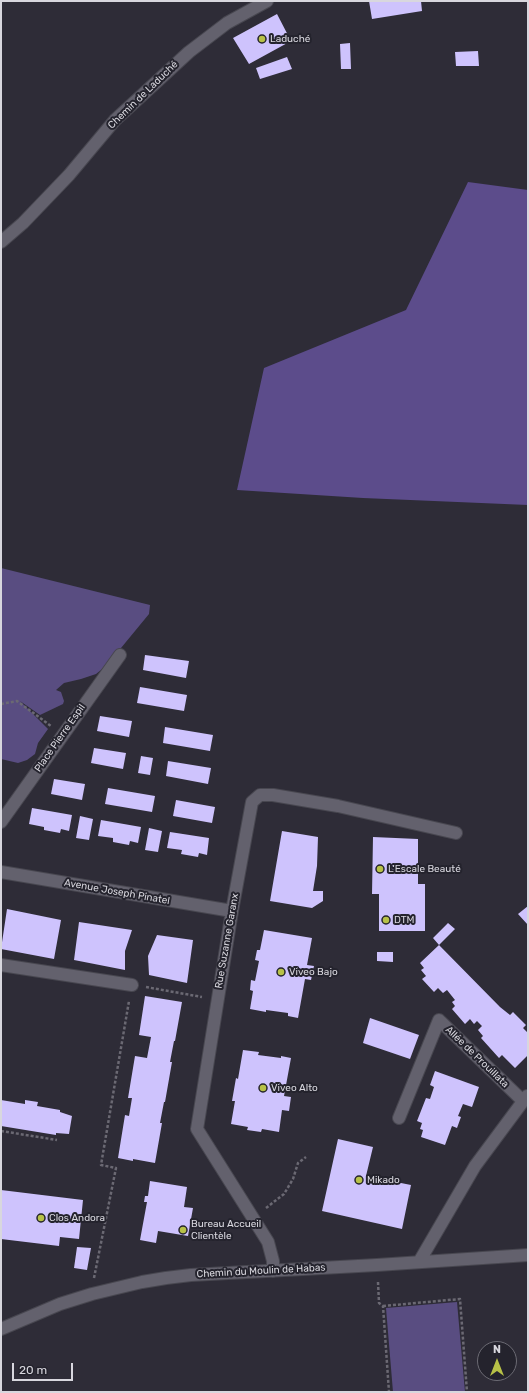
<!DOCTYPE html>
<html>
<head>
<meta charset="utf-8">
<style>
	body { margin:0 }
	#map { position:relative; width:529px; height:1393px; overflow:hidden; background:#2e2c37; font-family:Rubik,sans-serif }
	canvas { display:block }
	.frame { position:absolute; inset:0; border:2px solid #d8d7de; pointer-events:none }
	.north { position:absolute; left:477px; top:1341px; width:40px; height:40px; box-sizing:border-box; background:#24232d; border:1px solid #6c6b74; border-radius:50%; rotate:0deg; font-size:11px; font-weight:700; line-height:16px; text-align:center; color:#d8d7de }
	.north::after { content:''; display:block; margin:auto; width:14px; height:18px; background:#b7c147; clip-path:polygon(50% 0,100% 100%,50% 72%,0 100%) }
	.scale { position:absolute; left:12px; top:1363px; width:61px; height:18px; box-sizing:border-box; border:2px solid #d8d7de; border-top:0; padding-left:5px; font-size:12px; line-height:14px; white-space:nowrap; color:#d8d7de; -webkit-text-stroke:3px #24232d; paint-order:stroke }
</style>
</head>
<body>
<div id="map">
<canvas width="529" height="1393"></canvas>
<div class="frame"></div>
<div class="north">N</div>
<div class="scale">20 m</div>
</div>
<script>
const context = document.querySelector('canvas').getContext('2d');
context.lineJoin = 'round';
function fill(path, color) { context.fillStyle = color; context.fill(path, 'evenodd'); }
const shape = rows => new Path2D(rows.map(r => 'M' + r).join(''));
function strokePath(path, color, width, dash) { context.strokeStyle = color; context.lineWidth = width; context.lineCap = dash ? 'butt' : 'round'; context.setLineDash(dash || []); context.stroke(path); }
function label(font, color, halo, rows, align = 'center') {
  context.font = font + ' Rubik,sans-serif'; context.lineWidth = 4; context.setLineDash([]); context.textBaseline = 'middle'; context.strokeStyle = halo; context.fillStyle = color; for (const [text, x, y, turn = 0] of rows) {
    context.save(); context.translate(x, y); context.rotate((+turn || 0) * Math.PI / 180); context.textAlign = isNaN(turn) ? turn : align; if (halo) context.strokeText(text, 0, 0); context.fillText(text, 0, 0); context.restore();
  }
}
const green = shape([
	[1,568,150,605,149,614,107,665,96,674,81,679,64,683,56,690,61,692,64,701,63,704,40,715,20,701,48,729,38,743,35,754,27,760,18,763,1,759],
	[457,1302,465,1392,393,1392,386,1308]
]);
const forest = shape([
	[468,182,528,190,528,505,363,498,237,490,264,368,406,310]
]);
const building = shape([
	[369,1,421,1,422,11,372,19],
	[277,14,291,41,249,64,233,38],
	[350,43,351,69,341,69,340,44],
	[478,51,479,66,456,66,455,52],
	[287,57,292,69,260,79,256,68],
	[145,655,189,661,186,678,143,670],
	[140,687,187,695,184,711,137,703],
	[100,716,132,721,129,737,97,731],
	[165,727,213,735,210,751,163,743],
	[94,748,126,753,123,769,91,763],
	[141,756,153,758,150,775,138,773],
	[168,761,211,768,208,784,166,776],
	[54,779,85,784,82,800,51,794],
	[108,788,155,796,152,812,105,804],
	[176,800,215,807,212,823,173,816],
	[32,808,72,815,69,831,61,829,60,833,44,830,44,827,29,824],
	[80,816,93,819,89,840,76,838],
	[101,820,141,827,138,843,130,841,129,845,113,842,113,838,98,836],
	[149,828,162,831,158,852,145,850],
	[282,831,318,837,317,866,313,891,323,891,323,901,312,908,270,901],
	[170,832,209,838,207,855,199,853,198,857,181,854,182,850,167,848],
	[373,837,418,839,418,884,425,884,425,931,379,931,379,894,372,894],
	[528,906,528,925,518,914],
	[7,909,61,920,54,959,1,949],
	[79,922,132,930,125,951,125,970,74,960],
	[448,923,455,929,439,945,500,1007,510,1015,513,1012,526,1025,523,1028,528,1033,528,1055,515,1068,502,1055,499,1058,481,1038,483,1036,478,1030,482,1026,477,1021,474,1024,470,1019,465,1024,452,1009,455,1006,452,1002,455,1000,447,990,443,993,438,988,434,992,422,979,426,976,421,970,424,968,420,963,439,945,433,938],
	[264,930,312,938,307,965,314,966,311,980,305,979,298,1018,288,1016,288,1013,266,1010,266,1012,250,1009,253,991,250,990,251,980,255,981,259,961,255,960,257,950,260,950],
	[157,935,193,940,187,983,149,975,148,956],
	[377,952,393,952,393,962,377,961],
	[145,996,182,1002,175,1041,174,1041,170,1062,172,1062,165,1102,164,1102,160,1123,162,1123,155,1163,133,1159,133,1161,118,1158,125,1115,129,1116,132,1098,128,1098,135,1056,147,1058,151,1037,139,1035],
	[370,1018,419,1035,410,1059,363,1043],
	[243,1050,259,1052,258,1055,281,1058,281,1056,291,1058,284,1096,291,1097,289,1111,282,1110,279,1132,262,1129,261,1132,247,1130,248,1127,231,1124,235,1101,232,1101,236,1078,238,1079],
	[435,1071,479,1087,472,1107,463,1104,458,1116,461,1117,457,1128,452,1126,445,1145,421,1137,423,1130,420,1129,422,1123,417,1121,426,1098,430,1099,434,1087,430,1085],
	[1,1100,25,1104,25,1100,38,1102,37,1106,60,1110,60,1112,72,1116,69,1134,56,1133,56,1135,1,1126],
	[338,1139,373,1147,366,1176,411,1185,402,1229,322,1211],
	[150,1181,187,1187,184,1207,193,1208,188,1236,158,1231,156,1243,140,1240,147,1202,144,1202,145,1196,148,1196],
	[1,1190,83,1200,79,1239,60,1237,59,1246,1,1239],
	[77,1247,91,1248,87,1270,74,1268]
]);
const path = shape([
	[1,704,17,701,51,726],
	[146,987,202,997],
	[1,1131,57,1140],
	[266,1208,284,1194,293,1179,298,1163,306,1157],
	[94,1278,116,1168,101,1165,129,1001],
	[378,1282,379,1303,383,1306,389,1392],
	[383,1306,460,1299,467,1392]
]);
const minor = shape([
	[1,242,23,223,69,175,115,120,189,52,227,23,267,1],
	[1,822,120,655],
	[1,872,232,911],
	[1,965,132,985],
	[399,1118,439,1020,523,1101],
	[419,1262,475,1166,527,1096],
	[273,1271,273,1261,268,1242,197,1129,232,911,252,802,260,795,273,795,338,806,456,833],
	[1,1329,60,1304,92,1294,142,1282,166,1278,191,1275,377,1265,528,1255]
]);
const markers = [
	[262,39,4,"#b7c147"],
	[380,869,4,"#b7c147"],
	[386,920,4,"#b7c147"],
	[281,972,4,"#b7c147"],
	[263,1088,4,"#b7c147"],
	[359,1180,4,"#b7c147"],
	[41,1218,4,"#b7c147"],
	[183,1230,4,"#b7c147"]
];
const poiNames = [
	["Laduché",270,39],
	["L'Escale Beauté",388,869],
	["DTM",394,920],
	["Viveo Bajo",289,972],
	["Viveo Alto",271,1088],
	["Mikado",367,1180],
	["Clos Andora",49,1218],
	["Bureau Accueil",191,1224],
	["Clientèle",191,1236]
];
const streetNames = [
	["Chemin de Laduché",143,95,-44],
	["Place Pierre Espil",60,738,-55],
	["Avenue Joseph Pinatel",117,892,10],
	["Rue Suzanne Garanx",227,941,-80],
	["Allée de Prouillata",477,1057,44],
	["Chemin du Moulin de Habas",261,1271,-3]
];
fill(green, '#594d81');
fill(forest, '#5c4c8b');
fill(building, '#cec3fd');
strokePath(minor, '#484750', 14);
strokePath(path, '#6b6973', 2.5, [3, 2]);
strokePath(minor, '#63616d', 12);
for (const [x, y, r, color] of markers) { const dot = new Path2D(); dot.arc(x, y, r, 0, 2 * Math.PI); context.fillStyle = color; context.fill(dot); strokePath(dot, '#24232d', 1.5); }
label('10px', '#d8d7de', '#24232d', poiNames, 'left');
label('10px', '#d8d7de', '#24232d', streetNames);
</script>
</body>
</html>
